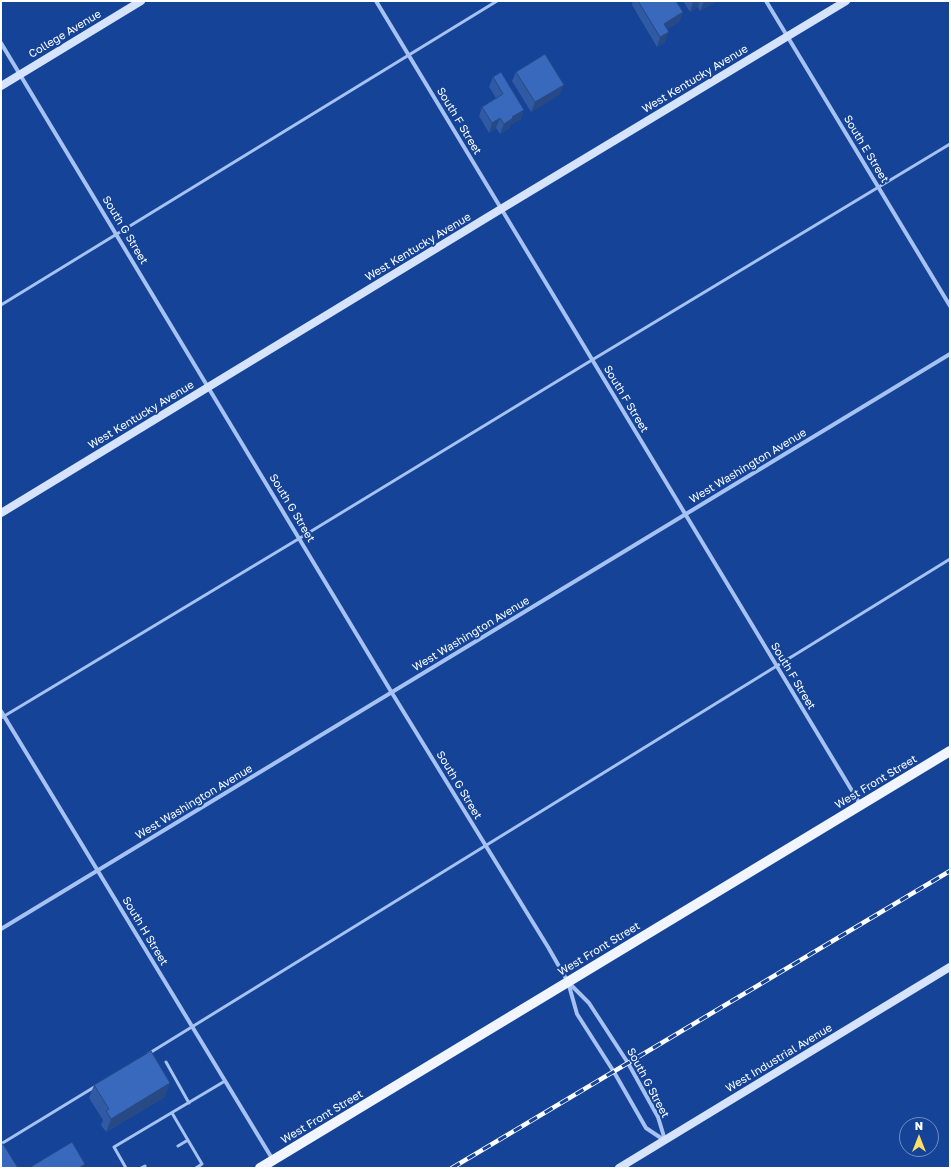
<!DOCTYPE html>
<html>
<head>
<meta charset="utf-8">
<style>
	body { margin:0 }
	#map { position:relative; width:951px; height:1169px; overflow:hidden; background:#144397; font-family:"Golos Text",sans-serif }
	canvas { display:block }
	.frame { position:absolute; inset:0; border:2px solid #fff; pointer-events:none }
	.north { position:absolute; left:899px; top:1117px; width:40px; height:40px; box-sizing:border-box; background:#144397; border:1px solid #728ec1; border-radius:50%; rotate:0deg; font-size:11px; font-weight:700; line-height:16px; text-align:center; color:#fff }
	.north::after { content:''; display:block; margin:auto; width:14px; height:18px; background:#ffdf67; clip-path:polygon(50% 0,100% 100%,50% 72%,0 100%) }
</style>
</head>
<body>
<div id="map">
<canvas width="951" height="1169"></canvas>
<div class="frame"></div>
<div class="north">N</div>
</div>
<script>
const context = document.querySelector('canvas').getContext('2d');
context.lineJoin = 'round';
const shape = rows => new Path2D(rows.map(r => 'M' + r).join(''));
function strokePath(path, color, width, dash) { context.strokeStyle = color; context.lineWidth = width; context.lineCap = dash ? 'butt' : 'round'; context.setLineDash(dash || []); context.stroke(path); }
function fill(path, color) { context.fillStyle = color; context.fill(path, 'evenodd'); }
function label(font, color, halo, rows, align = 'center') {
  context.font = font + ' "Golos Text",sans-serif'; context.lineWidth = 4; context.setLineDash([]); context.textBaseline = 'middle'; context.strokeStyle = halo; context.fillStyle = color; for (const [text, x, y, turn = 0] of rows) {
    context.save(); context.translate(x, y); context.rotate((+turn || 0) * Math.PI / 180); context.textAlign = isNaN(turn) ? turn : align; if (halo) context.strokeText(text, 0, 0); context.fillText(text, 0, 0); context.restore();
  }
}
const lane = shape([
	[1,305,497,1],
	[1,718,300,538,592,360,950,144],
	[148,1054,950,559],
	[166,1062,189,1103],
	[172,1113,202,1164,196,1168],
	[1,1144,96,1086],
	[178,1146,188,1140],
	[126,1168,114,1147,225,1081],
	[141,1168,145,1166]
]);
const street = shape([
	[376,1,860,804],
	[766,1,950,306],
	[1,43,392,693,548,947,568,982,577,1014,614,1072,646,1128,664,1140],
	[1,711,273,1160],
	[1,929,950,354],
	[568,982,589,1003,628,1063,658,1117,665,1140]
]);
const secondary = shape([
	[1,86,141,1],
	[1,513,501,209,846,1],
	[619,1168,950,967]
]);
const primary = shape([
	[260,1168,950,751]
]);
const rail = shape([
	[452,1168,950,871]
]);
const wall = shape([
	[633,1,676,1,683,12,679,22,667,29,665,42,657,47,632,5],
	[683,1,717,1,700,11,698,7,690,12],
	[516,72,560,94,531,112,512,81],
	[493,77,521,119,510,125,510,128,500,134,496,128,489,133,479,116,482,107,496,98,489,87],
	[94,1085,165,1097,106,1132,101,1125,103,1120,89,1098]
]);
const shadedWall = shape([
	[696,1,700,1,698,7,690,12,693,2],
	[704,1,717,1,700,11],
	[683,12,679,22,660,33,664,24],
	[669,32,665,42,657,47,660,37],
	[564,85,560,94,531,112,535,102],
	[524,110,521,119,510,125,510,128,500,134,504,124,512,117],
	[500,118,496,128,489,133,492,123],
	[170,1083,165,1097,106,1132,111,1119],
	[85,1164,84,1168,79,1168]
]);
const building = shape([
	[638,1,676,1,683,12,664,24,669,32,660,37,638,1],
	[545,54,564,85,535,102,516,72,545,54],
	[501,72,524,110,512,117,513,118,504,124,500,118,492,123,482,107,503,94,493,77,501,72],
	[151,1051,170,1083,111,1119,106,1111,109,1109,94,1085,151,1051],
	[72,1142,85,1164,79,1168,29,1168,72,1142],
	[3,1144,18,1168,1,1168,1,1145,3,1144]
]);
const streetNames = [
	["College Avenue",65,34,-31],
	["West Kentucky Avenue",695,79,-31],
	["South F Street",459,121,59],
	["South E Street",866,149,59],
	["South G Street",125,230,59],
	["West Kentucky Avenue",418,247,-31],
	["South F Street",626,399,59],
	["West Kentucky Avenue",141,415,-31],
	["West Washington Avenue",748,466,-31],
	["South G Street",292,508,59],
	["West Washington Avenue",471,634,-31],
	["South F Street",793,676,59],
	["West Front Street",876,782,-31],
	["South G Street",459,785,59],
	["West Washington Avenue",194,802,-31],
	["South H Street",145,931,59],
	["West Front Street",599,949,-31],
	["West Industrial Avenue",779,1058,-31],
	["South G Street",648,1083,62],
	["West Front Street",322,1117,-31]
];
strokePath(lane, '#a6c2f2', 3);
strokePath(street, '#a6c2f2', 4);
strokePath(secondary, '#d5e3fc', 8);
strokePath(primary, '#f1f5ff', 10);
strokePath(rail, '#fff', 4.5);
strokePath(rail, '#144397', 3, [9]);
fill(wall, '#305aa3');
fill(shadedWall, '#274a84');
fill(building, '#3869bd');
strokePath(building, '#274a84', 1);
label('11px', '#fff', '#144397', streetNames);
</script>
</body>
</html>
